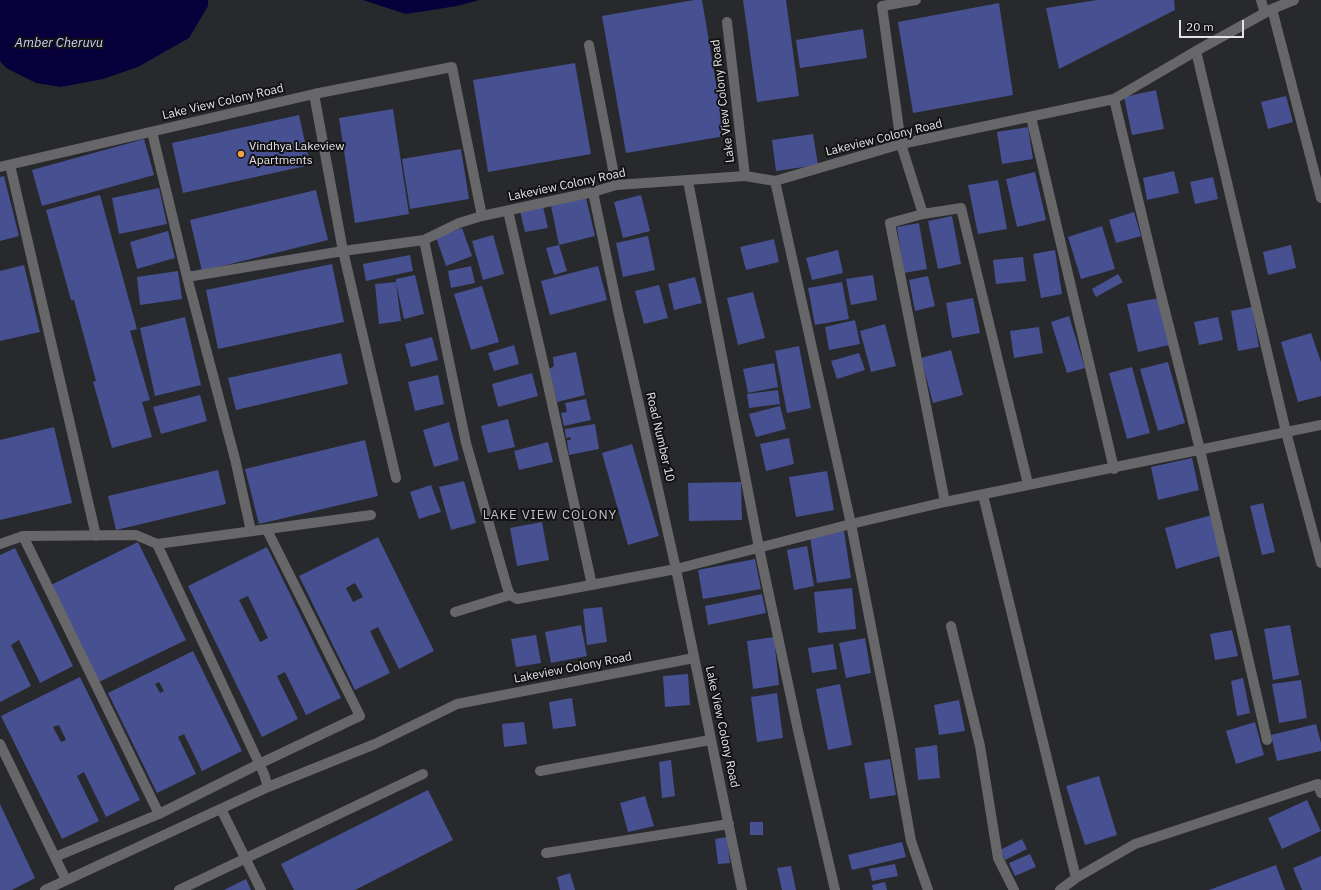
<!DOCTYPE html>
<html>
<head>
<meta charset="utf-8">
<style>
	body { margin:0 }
	#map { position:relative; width:1321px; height:890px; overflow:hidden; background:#28292d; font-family:"IBM Plex Sans",sans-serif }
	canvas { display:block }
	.scale { position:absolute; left:1179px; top:20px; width:65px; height:18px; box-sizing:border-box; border:2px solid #e4e4e7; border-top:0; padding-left:5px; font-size:12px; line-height:14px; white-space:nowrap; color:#e4e4e7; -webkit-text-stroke:3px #121214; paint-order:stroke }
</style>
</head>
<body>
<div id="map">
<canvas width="1321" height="890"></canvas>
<div class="scale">20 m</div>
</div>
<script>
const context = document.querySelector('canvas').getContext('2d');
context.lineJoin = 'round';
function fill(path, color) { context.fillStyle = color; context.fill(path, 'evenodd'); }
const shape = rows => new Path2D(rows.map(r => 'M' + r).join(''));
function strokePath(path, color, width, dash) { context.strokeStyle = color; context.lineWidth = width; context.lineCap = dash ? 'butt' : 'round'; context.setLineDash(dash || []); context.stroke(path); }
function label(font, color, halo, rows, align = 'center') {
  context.font = font + ' "IBM Plex Sans",sans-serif'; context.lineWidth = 4; context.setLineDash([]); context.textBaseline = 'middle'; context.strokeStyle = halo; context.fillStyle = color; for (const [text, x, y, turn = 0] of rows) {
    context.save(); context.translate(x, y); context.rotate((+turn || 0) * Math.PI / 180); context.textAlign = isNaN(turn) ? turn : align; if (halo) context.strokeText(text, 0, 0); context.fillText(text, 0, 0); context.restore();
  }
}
const water = shape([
	[0,0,208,0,208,6,189,38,138,67,103,79,61,87,36,83,6,68,0,61],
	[363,0,479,0,457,6,406,14]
]);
const building = shape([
	[694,0,702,0,725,136,626,153,602,16],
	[743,0,786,0,799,96,757,102],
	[1097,0,1174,0,1175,10,1059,69,1046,8],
	[999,3,1013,95,913,113,898,22],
	[863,29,867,58,800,68,796,40],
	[575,63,591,154,488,172,473,80],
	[1156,90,1164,129,1132,135,1124,97],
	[1286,96,1293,122,1268,129,1261,102],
	[393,109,409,214,355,223,339,118],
	[299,115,310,165,183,193,172,143],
	[1028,127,1033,159,1002,164,997,132],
	[813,134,818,165,776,171,772,140],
	[144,139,154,175,42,206,32,170],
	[461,149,469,199,410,209,402,159],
	[1174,171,1179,193,1147,200,1143,178],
	[1035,172,1046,220,1017,227,1006,179],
	[4,176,19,236,0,241,0,177],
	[1213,177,1218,199,1195,204,1190,182],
	[998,180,1007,229,978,234,968,185],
	[159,188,167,224,119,234,112,198],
	[316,190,328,240,202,271,190,220],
	[100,195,137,329,130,331,150,400,142,402,152,437,112,448,93,382,96,381,74,300,71,300,46,210],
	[641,195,650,231,623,238,614,202],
	[586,198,595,236,559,245,567,271,554,275,546,248,559,245,551,206],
	[543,206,548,228,525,232,520,211],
	[1134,212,1141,236,1116,243,1109,220],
	[952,216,961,264,938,269,928,221],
	[919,223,927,269,904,273,897,227],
	[1102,226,1115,269,1081,279,1068,237],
	[462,228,472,256,446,266,436,237],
	[168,231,175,258,137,269,130,242],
	[493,235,504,274,483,280,472,241],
	[648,236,655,270,623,277,616,243],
	[774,239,779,262,746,270,740,247],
	[1291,245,1296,268,1268,275,1263,252],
	[838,250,843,273,812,280,806,258],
	[1055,250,1062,294,1041,298,1033,254],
	[410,255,413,271,366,281,363,264],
	[1023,257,1026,281,996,284,993,260],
	[332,264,344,322,218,349,206,290],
	[24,265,40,332,0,341,0,271],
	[471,266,475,283,451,288,448,271],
	[598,266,607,300,550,315,541,281],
	[178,271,182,299,140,305,137,277],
	[1118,274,1123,282,1096,297,1092,289],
	[415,275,424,314,404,319,396,283,401,321,379,324,375,284,396,282,396,279],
	[873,275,877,300,851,305,846,279],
	[928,276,935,306,915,311,909,280],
	[695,277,702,303,674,310,668,284],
	[842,282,849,319,815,325,808,288],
	[659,285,668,318,644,324,635,291],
	[482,286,499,342,471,350,454,294],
	[753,292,765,338,738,345,727,298],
	[973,298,980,333,952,338,946,303],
	[1159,298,1169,345,1138,352,1127,304],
	[1252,307,1259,347,1238,351,1231,311],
	[1069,316,1085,368,1067,373,1051,322],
	[185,317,201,385,155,396,140,328],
	[1218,317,1223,340,1199,345,1194,322],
	[855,320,860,344,829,350,825,327],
	[885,324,896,366,871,372,860,331],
	[1039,327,1043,353,1014,358,1010,331],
	[1311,333,1321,362,1321,396,1298,402,1281,342],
	[432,337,438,360,411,367,405,344],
	[514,345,519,364,494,371,488,353],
	[799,346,811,408,787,413,775,351],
	[951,350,963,395,933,403,921,358],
	[576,352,585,395,557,402,549,369,554,366,553,357],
	[341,353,348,384,236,410,228,378],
	[859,353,865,370,837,379,831,361],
	[1168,362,1185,423,1158,431,1140,369],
	[774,363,778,387,748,393,743,369],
	[1132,367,1150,433,1127,439,1109,373],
	[532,373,538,396,498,407,492,384],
	[438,375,444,404,415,411,408,382],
	[778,390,780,404,749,408,747,394],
	[200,395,207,421,161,434,153,407],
	[586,399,591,420,564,426,561,413,567,412,565,403],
	[780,406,786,429,756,437,749,414],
	[508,419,515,447,488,453,481,426],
	[449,422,459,460,434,467,423,430],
	[595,424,599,449,569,455,567,440,571,440,570,437,566,438,565,429],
	[54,427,72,503,0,520,0,440],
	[789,438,794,464,766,471,760,444],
	[365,440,378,496,259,524,245,469],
	[548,442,553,462,519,470,514,451],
	[632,444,659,536,628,545,602,453],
	[1192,458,1199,490,1158,500,1151,467],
	[218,470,226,504,116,530,108,496],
	[827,471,834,510,796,517,789,477],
	[464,481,476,523,451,530,439,487],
	[741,482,742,520,689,521,688,483],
	[431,485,441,512,419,519,410,492],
	[1263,503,1275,552,1262,555,1250,506],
	[1212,515,1223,555,1176,569,1165,528],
	[542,522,549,560,517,566,510,528],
	[844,531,851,578,817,583,810,537],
	[378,537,434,651,399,669,378,627,370,631,390,673,355,690,299,576],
	[355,583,363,597,353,602,346,588],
	[138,542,186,640,99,682,51,585],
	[807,546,814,586,794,590,787,550],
	[267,547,341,698,306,715,285,672,277,676,298,719,262,737,188,586],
	[248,596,268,638,260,642,239,600],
	[15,548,73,666,40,683,19,640,11,645,31,686,0,702,0,555],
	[755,559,761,589,703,599,698,570],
	[852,588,856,629,818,633,814,592],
	[762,594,766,613,708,625,705,606],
	[602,607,607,642,587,645,583,609],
	[581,625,587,656,551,663,545,632],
	[1290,625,1299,675,1273,680,1264,629],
	[1232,630,1238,656,1215,660,1210,634],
	[536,635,541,663,516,667,511,639],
	[774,637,779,685,753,689,747,641],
	[865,638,871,673,846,678,839,643],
	[833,644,837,669,812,673,808,648],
	[193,651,242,751,202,771,184,734,178,737,196,774,157,793,108,693],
	[159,682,164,691,160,693,155,684],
	[688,674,690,705,665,707,663,676],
	[80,677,140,800,106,817,84,772,77,776,99,821,62,839,1,716],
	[59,725,66,740,61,742,53,727],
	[1243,678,1250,713,1237,716,1231,681],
	[1301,680,1307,718,1279,723,1272,684],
	[840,684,852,745,828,750,816,689],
	[777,693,783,738,757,742,751,697],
	[572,698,576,726,553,729,549,702],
	[959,700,965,731,939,735,934,705],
	[524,722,527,744,504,747,502,724],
	[1255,722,1264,755,1236,764,1226,731],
	[1316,724,1321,743,1321,751,1277,761,1271,735],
	[937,745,940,778,918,780,915,748],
	[890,759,896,795,870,799,864,763],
	[671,760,675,796,662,798,659,762],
	[1099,776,1117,835,1085,845,1066,786],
	[428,790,453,840,355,890,294,890,281,864],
	[645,796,654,826,628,832,620,803],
	[1307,800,1321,831,1282,849,1268,818],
	[0,804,35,878,12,890,0,890],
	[750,822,763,822,763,835,750,835],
	[727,837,730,863,718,864,715,839],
	[1022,839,1027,849,1005,860,1000,850],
	[902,842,906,857,852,870,848,855],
	[1030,854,1036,867,1015,876,1009,863],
	[1321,856,1321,890,1302,890,1293,868],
	[895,864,898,876,872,881,869,869],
	[1276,865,1285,890,1209,890],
	[791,866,796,890,782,890,777,868],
	[570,873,575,890,560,890,557,877],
	[246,879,251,890,224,890],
	[885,882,887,890,873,890,872,885]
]);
const minor = shape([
	[916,0,882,6,901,144,923,214],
	[1261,0,1265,13],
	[1272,9,1321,198],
	[727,22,745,176],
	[589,45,616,185],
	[1196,51,1286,432,1321,563],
	[314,94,343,251,396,478],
	[1114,99,1159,287,1200,450,1267,740],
	[1031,117,1114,469],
	[152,132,187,277,235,459,251,531],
	[10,165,96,536],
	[0,167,314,94,452,67,482,216],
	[688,181,759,548,799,735,835,890],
	[775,181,851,524,891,729,911,841,928,890],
	[593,192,618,311,676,569,742,890],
	[508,211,542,358,592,585],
	[424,240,466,443,507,587,510,595,517,599,676,569,851,524,945,502,1321,425],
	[187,277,343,251,424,240,459,223,482,216,593,192,616,185,745,176,775,181,901,144,1114,99,1196,51,1272,9,1294,0],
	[983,495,1076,878,1135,844,1318,784,1321,793],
	[945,502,890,223,923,214,961,208,1028,484],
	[23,536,159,814],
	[0,544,23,536,136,535,157,544],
	[455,612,510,595],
	[951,626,980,746,998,858,1014,890],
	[0,744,66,880],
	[540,771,710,740],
	[268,787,264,774,157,544,371,515],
	[221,809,261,890],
	[546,853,729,824],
	[55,857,159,814,259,764,360,716,267,530],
	[45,890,268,787,375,744,457,704,694,658],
	[179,890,423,774],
	[1060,890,1076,878]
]);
const markers = [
	[241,154,4,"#f5a246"]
];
const streetNames = [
	["Lake View Colony Road",723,101,-97],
	["Lake View Colony Road",223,102,-13],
	["Lakeview Colony Road",884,138,-14],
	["Lakeview Colony Road",567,185,-12],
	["Road Number 10",660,437,77],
	["Lakeview Colony Road",573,668,-11],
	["Lake View Colony Road",722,727,78]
];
const poiNames = [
	["Vindhya Lakeview",249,147],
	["Apartments",249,161]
];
const waterNames = [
	["Amber Cheruvu",59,43]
];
const neighbourhoodNames = [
	["LAKE VIEW COLONY",550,515]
];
fill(water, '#08003a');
fill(building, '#475091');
strokePath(minor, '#676769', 10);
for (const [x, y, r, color] of markers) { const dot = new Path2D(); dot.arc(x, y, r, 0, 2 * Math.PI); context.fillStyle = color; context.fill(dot); strokePath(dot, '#121214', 1.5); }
label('12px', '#e4e4e7', '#121214', streetNames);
label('12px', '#e4e4e7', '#121214', poiNames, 'left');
label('italic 13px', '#cbd3fa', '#121214', waterNames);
context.letterSpacing = '1px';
label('13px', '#c1c2c7', '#121214', neighbourhoodNames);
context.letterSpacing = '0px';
</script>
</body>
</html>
